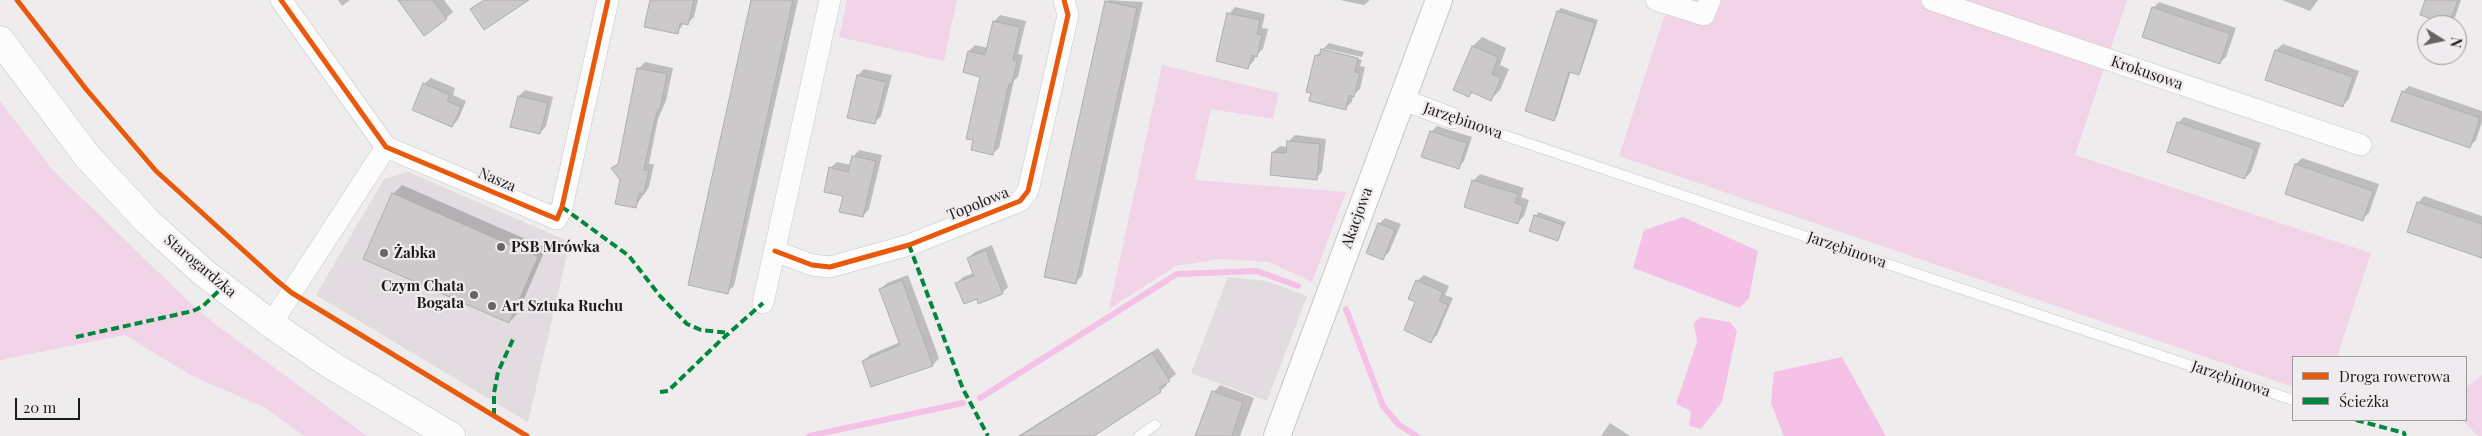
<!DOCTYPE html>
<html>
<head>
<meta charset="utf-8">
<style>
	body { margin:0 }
	#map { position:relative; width:2482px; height:436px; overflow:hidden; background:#eeeced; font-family:"Playfair Display",serif }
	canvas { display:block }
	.legend { position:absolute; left:2292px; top:356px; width:175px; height:65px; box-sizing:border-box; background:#efebee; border:1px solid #9b989a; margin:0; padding:6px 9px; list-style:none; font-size:15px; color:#1c1b1c }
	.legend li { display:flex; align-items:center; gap:10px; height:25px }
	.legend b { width:25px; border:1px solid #9b989a }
	.north { position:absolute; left:2417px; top:15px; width:50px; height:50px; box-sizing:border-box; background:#efebee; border:1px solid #9b989a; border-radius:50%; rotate:100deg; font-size:14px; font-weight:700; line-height:20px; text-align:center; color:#1c1b1c }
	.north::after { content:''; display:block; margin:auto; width:18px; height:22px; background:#666465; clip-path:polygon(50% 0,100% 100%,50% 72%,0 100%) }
	.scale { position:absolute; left:15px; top:398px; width:65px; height:22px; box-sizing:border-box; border:2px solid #1c1b1c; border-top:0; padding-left:6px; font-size:15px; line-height:18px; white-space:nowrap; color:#1c1b1c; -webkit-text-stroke:4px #efebee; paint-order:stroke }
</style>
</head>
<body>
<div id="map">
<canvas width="2482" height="436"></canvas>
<ul class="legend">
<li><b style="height:6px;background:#e8590c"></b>Droga rowerowa</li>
<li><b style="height:6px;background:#00873e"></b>Ścieżka</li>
</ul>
<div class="north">N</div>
<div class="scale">20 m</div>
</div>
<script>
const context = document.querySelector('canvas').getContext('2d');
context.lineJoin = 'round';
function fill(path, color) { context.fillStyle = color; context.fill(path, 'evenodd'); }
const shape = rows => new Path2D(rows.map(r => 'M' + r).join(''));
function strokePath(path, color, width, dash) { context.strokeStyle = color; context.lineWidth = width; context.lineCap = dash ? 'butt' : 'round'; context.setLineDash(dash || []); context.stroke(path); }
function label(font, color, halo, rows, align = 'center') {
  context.font = font + ' "Playfair Display",serif'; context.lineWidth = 4.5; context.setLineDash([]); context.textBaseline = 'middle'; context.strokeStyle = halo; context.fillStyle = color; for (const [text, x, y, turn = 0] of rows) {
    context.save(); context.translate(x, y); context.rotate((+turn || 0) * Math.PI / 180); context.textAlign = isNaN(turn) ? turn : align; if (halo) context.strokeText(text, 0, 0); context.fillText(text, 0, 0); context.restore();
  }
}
const built = shape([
	[408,172,570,242,528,422,316,295,384,179],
	[1228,277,1266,281,1307,296,1267,401,1191,373]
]);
const green = shape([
	[847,0,957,0,944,61,839,37],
	[1689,0,2127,0,2075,155,2371,253,2337,357,2293,357,2293,387,1619,156,1664,17],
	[1162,65,1279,93,1273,119,1211,109,1195,180,1346,192,1312,282,1269,262,1220,259,1176,266,1109,309],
	[0,101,52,169,188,301,214,323,367,436,304,436,264,407,192,376,125,335,0,360],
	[2482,375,2482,436,2478,436,2462,420,2466,420,2466,387]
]);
const water = shape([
	[1683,217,1758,251,1749,298,1740,308,1633,268,1644,230],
	[1700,317,1730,322,1737,331,1722,402,1701,429,1689,426,1691,411,1676,404,1697,342,1694,323],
	[1842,357,1886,436,1784,436,1771,403,1774,372]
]);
const shadow = shape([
	[338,0,350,0,342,6],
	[399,0,444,0,453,12,446,18],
	[651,0,698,0,694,17,687,24,684,23,677,33],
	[753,0,798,0,734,286,727,292],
	[1108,0,1143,2,1082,276,1075,282,1045,276],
	[1340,0,1370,0,1364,5],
	[2282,0,2318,0,2310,11],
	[2427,0,2461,0,2455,17,2449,23],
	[2159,2,2236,28,2226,57,2219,63,2153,8],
	[1235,7,1265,14,1262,28,1268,29,1263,49,1256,55,1254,61,1248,67,1229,14],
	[1561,8,1598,20,1581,71,1578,74,1571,71,1557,116,1554,119,1526,111,1558,11],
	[1000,15,1026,21,1018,54,1023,55,1018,77,1014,80,999,148,992,154,982,76,969,51,975,45,988,48,994,22],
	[1482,37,1506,48,1500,65,1509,69,1500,90,1491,99,1473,92,1469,96,1455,90,1473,46],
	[1329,43,1364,52,1362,57,1326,49,1324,51,1362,60,1360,66,1365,67,1360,89,1353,95,1352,102,1345,108,1316,56],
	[2283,44,2359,71,2349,99,2343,105,2266,79,2276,50],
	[645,62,673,68,666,101,658,119,649,164,654,164,649,187,635,207,613,168,619,162,639,68],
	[864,69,892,75,881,116,874,123,858,75],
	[431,78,455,88,453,95,466,101,458,120,452,126,424,84],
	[2409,86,2482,111,2482,122,2476,140,2469,147,2403,92],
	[525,90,553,97,546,126,540,133,519,96],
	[2184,117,2261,143,2251,172,2245,178,2178,123],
	[1437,126,1472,137,1464,161,1458,167,1431,132],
	[1295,135,1326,139,1322,172,1316,178,1273,152,1280,146,1288,147,1288,142],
	[859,150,882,155,869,209,863,216,844,195,830,168,837,162,851,165,853,157],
	[2302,158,2379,184,2369,213,2362,219,2286,193,2296,164],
	[1480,174,1524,188,1521,197,1529,200,1524,216,1518,222,1473,181],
	[402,185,546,248,518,313,509,322,393,194],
	[2424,196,2482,216,2482,257,2418,203],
	[1538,212,1566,222,1557,240,1530,230],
	[1385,218,1401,224,1389,252,1383,258,1379,224],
	[992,245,1008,287,1002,293,977,298,957,283,963,277,974,273,968,258,975,252],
	[908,275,939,358,933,365,872,385,863,361,870,355,900,342,881,289,887,283],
	[1424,275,1449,286,1445,295,1453,298,1437,335,1431,341,1417,301,1417,281],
	[1158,348,1176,374,1165,383,1167,385,1160,391,1089,436,1018,436],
	[1220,385,1254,398,1240,436,1197,436,1214,392],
	[1610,423,1630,436,1601,436]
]);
const stream = shape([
	[1346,309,1383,406,1399,425,1417,436],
	[980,398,1177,274,1257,271,1298,286],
	[809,436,963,403]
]);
const building = shape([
	[398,0,433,0,447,19,424,36,398,0],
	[484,0,529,0,484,30,470,9,484,0],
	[650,0,694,0,688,25,680,23,678,34,644,27,650,0],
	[751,0,793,0,728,294,688,285,751,0],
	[2425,0,2458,0,2449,25,2420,15,2425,0],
	[1105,1,1137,8,1076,284,1044,277,1105,1],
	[2152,7,2230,34,2220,64,2142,37,2152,7],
	[1557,11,1595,23,1579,75,1569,72,1554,121,1525,111,1557,11],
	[1227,13,1260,20,1257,34,1262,35,1257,57,1252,55,1248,69,1216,61,1227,13],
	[993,21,1020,27,1013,60,1017,62,1012,84,1009,84,993,155,971,150,973,140,966,139,980,77,963,72,968,51,985,55,993,21],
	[1472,46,1498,57,1492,74,1501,78,1491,101,1471,92,1469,97,1453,90,1472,46],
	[1321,49,1358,58,1355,72,1360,73,1354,97,1349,95,1346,110,1309,101,1311,93,1306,92,1315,55,1320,56,1321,49],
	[2275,50,2353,77,2343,107,2265,80,2275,50],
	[637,68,667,74,660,109,658,109,653,127,644,170,649,170,644,194,639,193,636,208,615,204,620,180,611,168,618,164,637,68],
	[857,75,886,82,875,124,847,118,857,75],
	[423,83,450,95,447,101,461,107,452,127,412,110,423,83],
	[2402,91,2480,118,2470,148,2391,121,2402,91],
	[518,96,548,103,540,134,510,127,518,96],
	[2177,122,2255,149,2245,179,2167,152,2177,122],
	[1430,131,1467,143,1459,169,1421,157,1430,131],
	[1287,141,1320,144,1317,180,1270,175,1272,152,1286,153,1287,141],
	[852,156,876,161,863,217,839,212,843,196,824,192,829,167,848,172,852,156],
	[2295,164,2373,191,2363,221,2285,194,2295,164],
	[1472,180,1518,194,1515,203,1523,206,1518,224,1464,207,1472,180],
	[392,193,538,257,509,323,363,259,392,193],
	[2417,202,2482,224,2482,258,2407,232,2417,202],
	[1534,215,1563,225,1558,241,1529,231,1534,215],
	[1378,223,1395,230,1383,260,1366,253,1378,223],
	[986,250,1003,294,978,304,977,299,964,304,955,283,974,276,967,258,986,250],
	[902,280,933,366,871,387,862,361,900,345,879,289,902,280],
	[1416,280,1443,292,1439,301,1448,305,1431,343,1404,330,1415,302,1408,299,1416,280],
	[1152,353,1170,381,1159,388,1161,392,1094,436,1020,436,1152,353],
	[1212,391,1243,402,1232,436,1195,436,1212,391]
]);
const service = shape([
	[1452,118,2293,400],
	[1139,436,1155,425]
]);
const minor = shape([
	[281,0,386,147,557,219,562,207,608,0],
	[1656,0,1704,15,1710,0],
	[1932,0,2361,145],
	[1401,99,1452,118],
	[775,251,812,265,830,267,909,245,1020,201,1028,191,1068,15,1064,0],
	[763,303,830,0],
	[271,324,386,147]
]);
const tertiary = shape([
	[1277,436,1439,0]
]);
const secondary = shape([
	[0,40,87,156,148,222,203,272,271,324,331,365,451,436]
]);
const quiet = shape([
	[562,207,629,256,660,296,687,324,701,330,729,333],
	[909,245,963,389,988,436],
	[76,337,193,311,203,306,223,287],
	[660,392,668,391,720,341,763,303],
	[494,416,494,393,498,372,514,337],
	[2356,420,2404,433,2405,436]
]);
const cycleway = shape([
	[17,0,86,89,156,171,276,280,292,293,527,436],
	[281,0,386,147,557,219,562,207,608,0],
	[775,251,812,265,830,267,909,245,1020,201,1028,191,1068,15,1064,0]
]);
const markers = [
	[501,247,5,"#666465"],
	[384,253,5,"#666465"],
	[474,295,5,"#666465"],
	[492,306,5,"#666465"]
];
const streetNames = [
	["Krokusowa",2147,73,19],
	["Jarzębinowa",1463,121,19],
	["Nasza",497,180,23],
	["Topolowa",978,204,-22],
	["Akacjowa",1357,218,-70],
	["Jarzębinowa",1847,250,19],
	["Starogardzka",200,266,40],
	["Jarzębinowa",2231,379,19]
];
const poiNames = [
	["PSB Mrówka",511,247],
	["Żabka",394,253],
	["Czym Chata",464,286,"right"],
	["Bogata",464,303,"right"],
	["Art Sztuka Ruchu",502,306]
];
fill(built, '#e2dbe0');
fill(green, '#f2d4e9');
fill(water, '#f5c1e6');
fill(shadow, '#0003');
strokePath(stream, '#f5c1e6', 6);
fill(building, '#cbc9ca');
strokePath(building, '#b0aeaf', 1);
strokePath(service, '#c8c7c8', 11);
strokePath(minor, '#c8c7c8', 22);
strokePath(tertiary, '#c8c7c8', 28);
strokePath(secondary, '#c8c7c8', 29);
strokePath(service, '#fcfcfc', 10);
strokePath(minor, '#fcfcfc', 21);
strokePath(tertiary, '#fcfcfc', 26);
strokePath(secondary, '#fcfcfc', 28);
strokePath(quiet, '#00873e', 4, [8, 4]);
strokePath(cycleway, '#e8590c', 5);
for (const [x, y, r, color] of markers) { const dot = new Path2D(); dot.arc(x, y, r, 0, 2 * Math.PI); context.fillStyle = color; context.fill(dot); strokePath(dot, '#efebee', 2); }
label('15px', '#1c1b1c', '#efebee', streetNames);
label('bold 15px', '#1c1b1c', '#efebee', poiNames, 'left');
</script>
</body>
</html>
